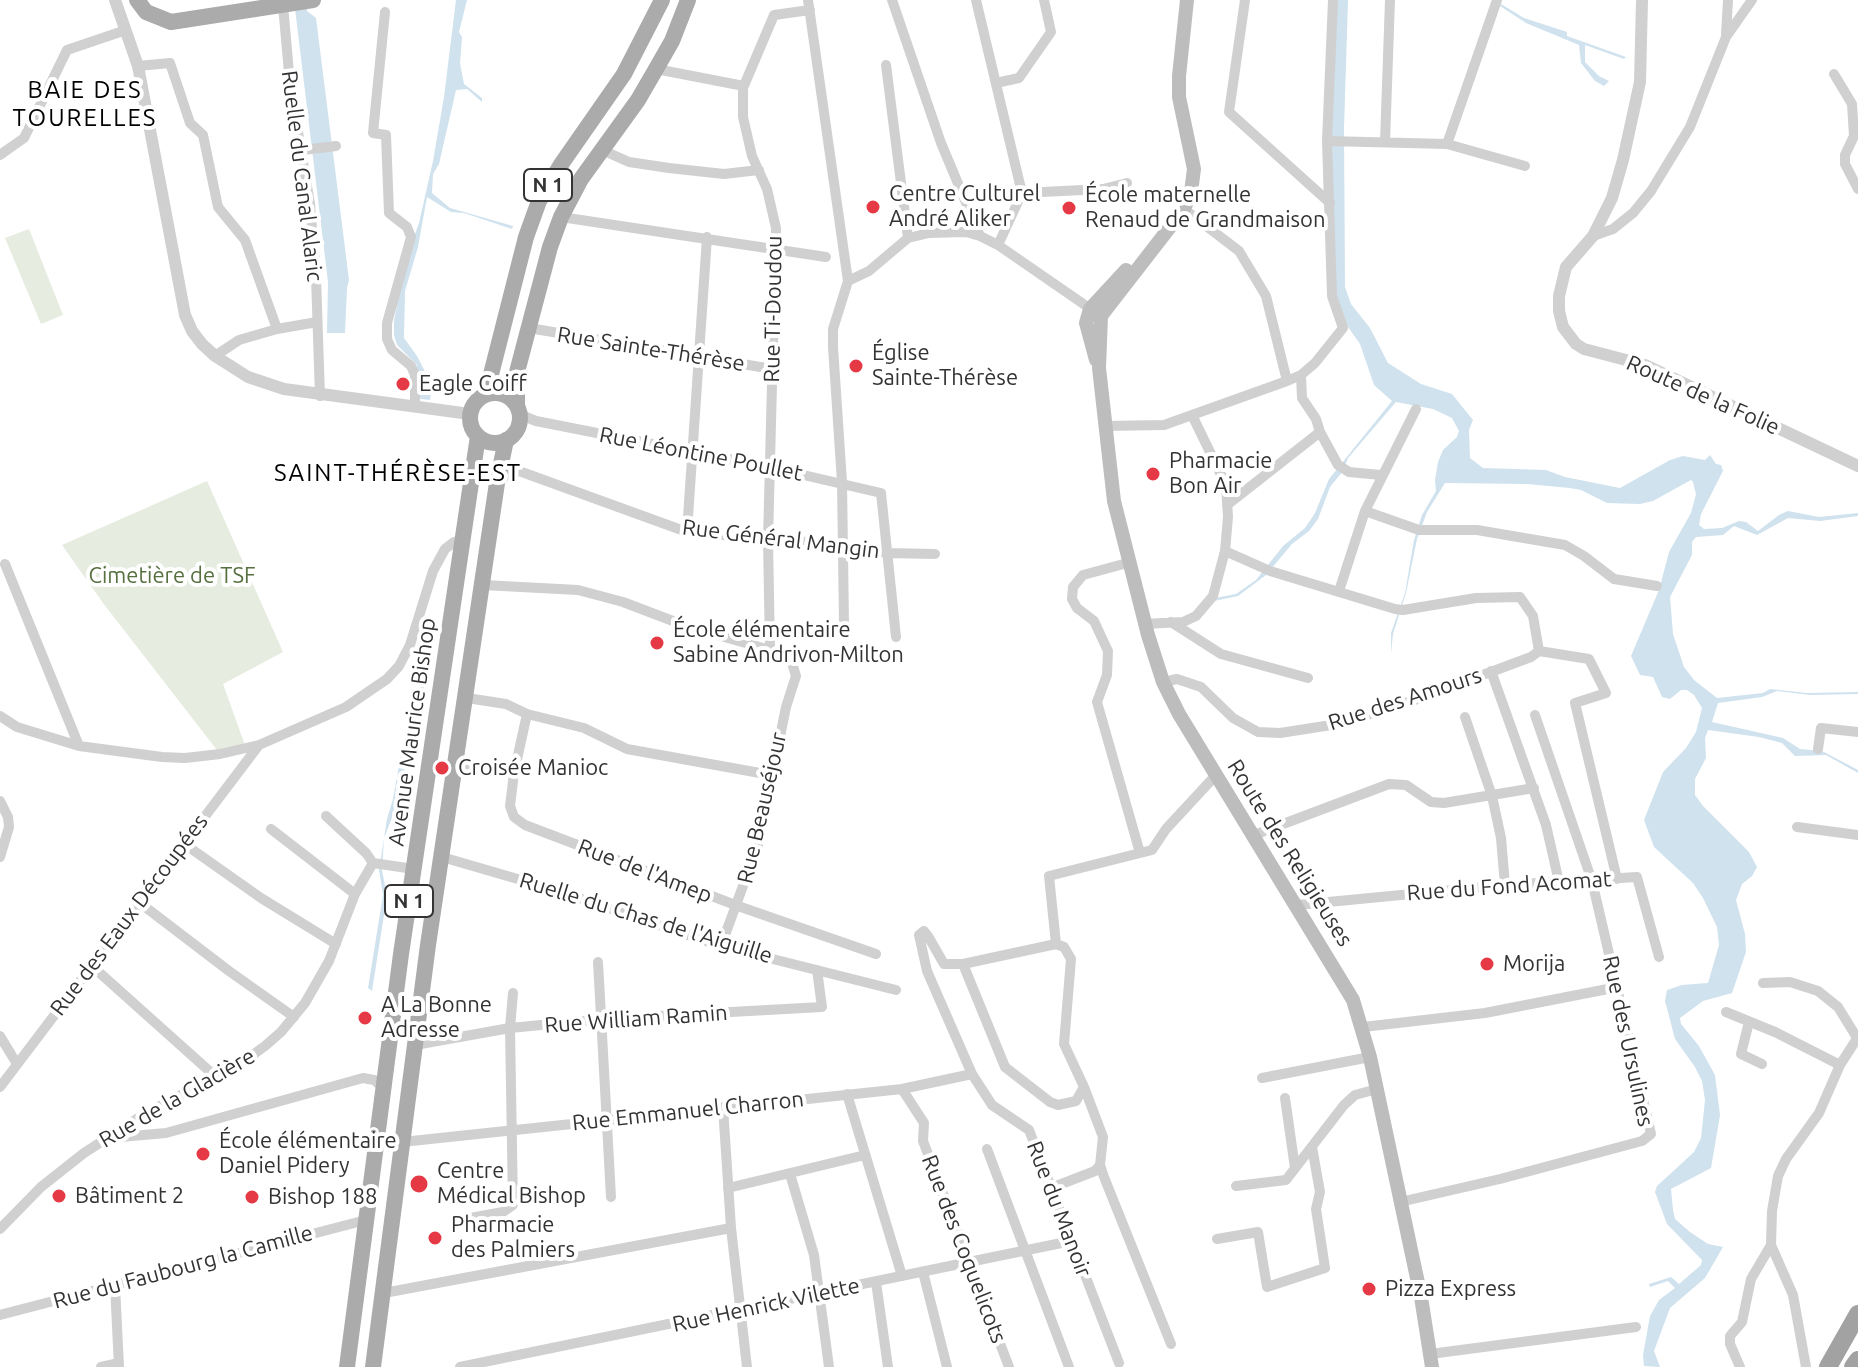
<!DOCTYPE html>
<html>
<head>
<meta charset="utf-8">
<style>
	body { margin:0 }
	canvas { display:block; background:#fff }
</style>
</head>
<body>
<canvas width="1858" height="1367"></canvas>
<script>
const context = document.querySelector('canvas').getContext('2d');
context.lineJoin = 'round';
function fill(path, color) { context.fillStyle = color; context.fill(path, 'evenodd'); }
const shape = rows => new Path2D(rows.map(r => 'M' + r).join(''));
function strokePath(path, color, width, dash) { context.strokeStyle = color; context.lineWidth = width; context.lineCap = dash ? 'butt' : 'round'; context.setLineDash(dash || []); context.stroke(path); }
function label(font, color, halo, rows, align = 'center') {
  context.font = font + ' Ubuntu,sans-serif'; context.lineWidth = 8; context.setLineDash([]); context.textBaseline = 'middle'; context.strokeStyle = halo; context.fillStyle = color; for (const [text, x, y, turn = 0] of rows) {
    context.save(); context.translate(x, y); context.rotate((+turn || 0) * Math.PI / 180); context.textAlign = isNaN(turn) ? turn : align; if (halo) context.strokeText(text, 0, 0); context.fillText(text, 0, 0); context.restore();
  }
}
const green = shape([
	[29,229,63,315,41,324,5,238],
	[207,481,283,652,223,684,246,748,220,754,103,603,62,545]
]);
const water = shape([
	[294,0,308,0,307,11,316,18,349,280,347,288,345,333,327,333,328,282],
	[456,0,467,0,459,32,462,37,460,63,464,84,482,98,482,102,467,89,456,90,439,164,433,174,432,193,450,208,513,226,512,229,464,213,451,212,427,197,418,247,405,291,404,338,417,356,432,385,430,400,421,399,417,395,417,365,397,345,394,335,394,321,405,262,419,223,433,161,444,97],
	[1335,0,1348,0,1344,128,1345,287,1351,304,1370,328,1388,363,1421,384,1452,394,1473,420,1469,430,1470,458,1483,468,1546,470,1565,477,1620,488,1670,460,1683,456,1705,460,1710,455,1716,464,1721,465,1723,471,1701,514,1699,525,1704,529,1722,528,1739,521,1746,522,1758,531,1779,515,1788,511,1819,517,1858,513,1858,516,1820,521,1788,518,1757,535,1734,526,1723,535,1696,537,1692,542,1692,555,1670,597,1673,634,1684,667,1694,680,1717,698,1763,693,1770,689,1807,693,1858,692,1858,694,1810,695,1777,691,1762,697,1718,703,1712,722,1783,738,1800,749,1822,751,1858,770,1858,773,1826,755,1795,756,1782,743,1759,737,1708,730,1705,738,1706,758,1695,779,1695,795,1703,806,1749,852,1757,867,1752,876,1742,884,1736,900,1745,934,1746,952,1732,993,1703,1001,1680,1018,1681,1024,1699,1046,1715,1075,1720,1115,1711,1168,1671,1189,1673,1210,1675,1219,1690,1232,1708,1244,1723,1247,1705,1278,1670,1308,1654,1351,1660,1367,1644,1366,1643,1355,1650,1316,1659,1300,1675,1288,1668,1281,1650,1287,1649,1284,1671,1277,1679,1284,1701,1265,1702,1260,1667,1224,1655,1192,1657,1186,1694,1152,1701,1138,1705,1100,1702,1081,1695,1067,1675,1039,1665,1001,1667,990,1682,985,1708,983,1719,945,1717,927,1703,898,1693,883,1654,847,1644,820,1663,772,1686,748,1696,732,1702,708,1694,695,1687,690,1681,690,1670,699,1662,697,1653,677,1640,675,1631,656,1659,590,1669,552,1691,513,1696,494,1693,482,1691,480,1653,501,1640,504,1607,503,1581,490,1570,488,1527,484,1445,483,1427,512,1417,539,1406,593,1393,634,1391,653,1391,633,1405,593,1414,540,1422,515,1436,491,1435,480,1438,462,1443,450,1457,437,1459,431,1452,418,1433,409,1396,402,1348,458,1343,471,1330,487,1318,519,1309,531,1292,544,1266,575,1238,596,1214,601,1215,598,1236,594,1256,580,1283,546,1305,528,1315,513,1329,479,1392,401,1374,385,1360,344,1339,314,1335,291,1330,150],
	[1501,4,1524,18,1567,32,1567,36,1626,57,1624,59,1585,45,1585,62,1599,76,1609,81,1604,86,1595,81,1581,63,1579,45,1526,23,1500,6],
	[434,656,418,705,399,800,384,838,382,870,387,896,372,991,368,988,383,895,379,870,387,819,393,799,407,722,430,657]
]);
const minor = shape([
	[808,0,848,281,833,329,833,347,842,482,844,624],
	[892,0,941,143,980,236],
	[976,0,1022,193],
	[1245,0,1229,112,1330,203],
	[283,5,290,84,310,204,316,277,320,396],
	[385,12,373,133,386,135,389,213,407,227,411,237,387,323,387,339,392,350,411,366,415,375,415,406],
	[1726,34,1728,0],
	[886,65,908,238],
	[138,66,170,63,190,123,203,135,218,207,245,240,277,329],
	[656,69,744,86],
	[1834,74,1852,104,1854,136,1845,155,1845,164,1858,189],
	[996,83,1019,78,1051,32,1044,0],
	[1327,141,1447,144,1525,166],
	[1385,142,1390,0],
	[1447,144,1497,0],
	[303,150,336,146],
	[602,150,629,162,669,168,724,174,759,170],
	[0,155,24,138,67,50,126,30],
	[1184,209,1239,251,1266,296,1287,381],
	[561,217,826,257],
	[1593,236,1613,229,1633,213,1651,191,1690,127,1726,37,1752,0],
	[998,245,1022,193,1103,189,1127,183],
	[848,281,869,271,908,238,929,233,966,232,980,236,998,245,1095,312],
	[529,328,772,369],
	[215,356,239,340,277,329,317,322],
	[1301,375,1302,398,1316,419,1320,432,1338,465,1349,472,1381,475],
	[521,415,536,421,769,467,881,493,896,637],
	[1105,426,1164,425,1287,381,1301,375,1315,363,1343,328,1332,296,1327,141,1333,0],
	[497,483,509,473,519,471,687,532,843,545,887,553,935,554],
	[1227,505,1320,432],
	[1365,511,1419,530,1477,530,1565,545,1584,556,1614,579,1657,586],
	[687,532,707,237],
	[1225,551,1270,571,1395,609,1403,610,1476,598,1520,597,1533,616,1539,651],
	[1131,562,1083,575,1073,587,1072,599,1077,608,1094,621,1108,651,1107,675,1097,702,1140,853],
	[5,564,79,746],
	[483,585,578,590,623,602,686,626,770,650,791,660,796,676,786,707,758,845,721,946],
	[1339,591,1365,511,1416,409],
	[1171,622,1221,654,1308,678],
	[1145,624,1183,622,1196,616,1213,596,1225,551,1228,517,1226,485,1192,415],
	[770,650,768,540,776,228,767,189,752,156,743,117,743,88,774,15,810,10],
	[1491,671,1546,825,1559,882],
	[1163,682,1177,679,1201,687,1233,718,1258,732,1280,733,1338,724,1421,698,1531,657,1539,651,1589,659,1606,693,1575,703,1617,879],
	[467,698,506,704,527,714,584,728,627,749,771,775],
	[527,714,514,773,510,806,514,817,525,825,738,906,876,954],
	[0,716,17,727,79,746,162,757,185,758,220,754,259,745,346,707,387,679,399,666,410,645,433,571,445,549,454,542,462,540],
	[1465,717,1492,796,1501,838,1505,885],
	[1818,749,1821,728,1858,732],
	[456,764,514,773],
	[0,801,8,817,9,827,0,857],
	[326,816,366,853,373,863],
	[1797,827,1858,835],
	[271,829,355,894],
	[1254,835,1389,784,1406,785,1431,802,1444,803,1534,788],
	[183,843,261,898,336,944],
	[442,857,552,889,721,946,896,990],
	[140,903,229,971,294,1017],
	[1297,905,1505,885,1637,877,1659,957],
	[1056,944,1064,947,1071,959,1064,1044,1084,1087,1076,1101,1058,1105,1050,1102,1005,1067,963,964,1056,944],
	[1056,944,1049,876,1152,850,1166,829,1216,775],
	[598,962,611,1197],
	[963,964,944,964,928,936,924,931,919,935,927,971,972,1074,992,1105,1029,1130,1119,1363],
	[92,966,216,1077],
	[1763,983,1790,982,1818,991,1838,1007,1857,1038],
	[1726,1012,1775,1032,1840,1065],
	[1749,1022,1741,1054,1762,1064],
	[1363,1027,1485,1013,1618,987],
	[0,1036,17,1064],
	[415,1045,510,1028,603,1019,822,1007,817,970],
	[1262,1078,1370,1057],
	[0,1087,259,745],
	[1084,1087,1103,1137,1100,1165,1104,1177,1171,1344],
	[902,1089,924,1123,923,1141,1009,1367],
	[847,1094,902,1276],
	[1285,1098,1295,1168],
	[723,1107,731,1228,747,1367],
	[109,1138,166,1133,363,1078,374,1080,384,1088],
	[402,1142,902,1089,972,1074],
	[987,1149,1069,1367],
	[790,1174,814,1255,829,1367],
	[1236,1186,1286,1180,1344,1105,1355,1095,1377,1089],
	[728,1188,865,1155],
	[1051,1188,1095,1171,1100,1165],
	[1400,1202,1500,1179,1642,1141,1651,1134,1592,881,1535,715],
	[465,1219,503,1212,513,1205,510,1028,513,993],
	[0,1229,41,1187,84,1153,143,1115,243,1062,265,1046,281,1032,305,1003,329,961,355,894,373,863,414,869],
	[1217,1239,1258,1232,1267,1287,1325,1268,1316,1209,1320,1192,1312,1147],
	[923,1272,947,1367],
	[876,1282,888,1367],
	[115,1285,119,1367],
	[384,1293,731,1228],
	[0,1315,366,1220],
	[1430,1354,1636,1327],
	[101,1367,119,1363],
	[460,1367,1071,1241],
	[1740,1367,1730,1344,1730,1336,1742,1322,1751,1279,1771,1245],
	[1806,1367,1793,1295,1771,1245,1772,1211,1778,1176,1786,1159,1819,1113,1840,1065,1858,1037]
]);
const tertiary = shape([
	[115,0,138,66,185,315,192,331,202,344,215,356,248,377,284,389,470,414],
	[1642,0,1640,82,1623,160,1612,198,1593,236,1566,267,1559,296,1559,311,1563,327,1576,344,1584,349,1645,365,1858,466]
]);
const secondary = shape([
	[1187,0,1179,76,1179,97,1194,169,1191,192,1184,209,1101,316,1099,368,1114,501,1148,635,1163,682,1179,714,1353,1000,1370,1057,1421,1297,1432,1367],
	[1096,360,1086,323,1090,309,1126,270]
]);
const primary = shape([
	[137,0,146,12,171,22,313,0],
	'470 418a25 25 0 1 1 50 0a25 25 0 1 1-50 0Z',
	[486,394,526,237,539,201,562,163,624,74,662,0],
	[517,404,517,372,550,247,561,217,581,179,638,100,656,69,672,41,688,0],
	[347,1367,401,954,478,436],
	[373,1367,428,945,497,483,506,440]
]);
const trunk = shape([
	[1828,1367,1858,1314],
	[1853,1367,1858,1360]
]);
const markers = [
	[873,207,8,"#e63946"],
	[1069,208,8,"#e63946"],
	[856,366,8,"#e63946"],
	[403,384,8,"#e63946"],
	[1153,474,8,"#e63946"],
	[657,643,8,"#e63946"],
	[442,768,8,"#e63946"],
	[1487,964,8,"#e63946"],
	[365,1018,8,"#e63946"],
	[203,1154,8,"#e63946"],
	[419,1184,10,"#e63946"],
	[59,1196,8,"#e63946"],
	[252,1197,8,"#e63946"],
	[435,1238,8,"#e63946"],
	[1369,1289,8,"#e63946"]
];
const shields = [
	[548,185,48],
	[409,901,48]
];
const shieldNames = [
	["N 1",548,185],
	["N 1",409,901]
];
const streetNames = [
	["Ruelle du Canal Alaric",302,176,83],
	["Rue Ti-Doudou",773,309,-89],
	["Rue Sainte-Thérèse",651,349,9],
	["Route de la Folie",1703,395,24],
	["Rue Léontine Poullet",701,454,11],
	["Rue Général Mangin",781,539,7],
	["Rue des Amours",1405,699,-18],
	["Avenue Maurice Bishop",412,732,-82],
	["Rue Beauséjour",762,808,-77],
	["Route des Religieuses",1290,853,58],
	["Rue de l'Amep",645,871,21],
	["Rue du Fond Acomat",1509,886,-4],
	["Rue des Eaux Découpées",129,915,-53],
	["Ruelle du Chas de l'Aiguille",646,918,17],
	["Rue William Ramin",636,1019,-4],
	["Rue des Ursulines",1628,1041,78],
	["Rue de la Glacière",177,1098,-30],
	["Rue Emmanuel Charron",688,1111,-6],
	["Rue du Manoir",1059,1209,69],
	["Rue des Coquelicots",964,1249,69],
	["Rue du Faubourg la Camille",183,1267,-15],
	["Rue Henrick Vilette",766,1305,-12]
];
const poiNames = [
	["Centre Culturel",889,194],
	["André Aliker",889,219],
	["École maternelle",1085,195],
	["Renaud de Grandmaison",1085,220],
	["Église",872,353],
	["Sainte-Thérèse",872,378],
	["Eagle Coiff",419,384],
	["Pharmacie",1169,461],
	["Bon Air",1169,486],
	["École élémentaire",673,630],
	["Sabine Andrivon-Milton",673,655],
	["Croisée Manioc",458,768],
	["Morija",1503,964],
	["A La Bonne",381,1005],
	["Adresse",381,1030],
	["École élémentaire",219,1141],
	["Daniel Pidery",219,1166],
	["Centre",437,1171],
	["Médical Bishop",437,1196],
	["Bâtiment 2",75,1196],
	["Bishop 188",268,1197],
	["Pharmacie",451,1225],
	["des Palmiers",451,1250],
	["Pizza Express",1385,1289]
];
const parkNames = [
	["Cimetière de TSF",172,576]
];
const neighbourhoodNames = [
	["BAIE DES",85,90],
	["TOURELLES",85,118],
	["SAINT-THÉRÈSE-EST",398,473]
];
fill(green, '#e6ecdf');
fill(water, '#cfe2ee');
strokePath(minor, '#d0d0d0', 10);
strokePath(tertiary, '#d0d0d0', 12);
strokePath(secondary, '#bdbdbd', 14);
strokePath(primary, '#ababab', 16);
strokePath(trunk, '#a2a2a2', 18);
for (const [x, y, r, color] of markers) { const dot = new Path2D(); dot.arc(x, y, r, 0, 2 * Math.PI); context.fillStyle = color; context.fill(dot); strokePath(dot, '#fff', 3); }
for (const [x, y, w] of shields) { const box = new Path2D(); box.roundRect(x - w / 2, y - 16, w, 32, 6); context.fillStyle = '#fff'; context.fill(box); strokePath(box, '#333', 2); }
label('bold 20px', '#333', null, shieldNames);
label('22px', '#333', '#fff', streetNames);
label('22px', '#333', '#fff', poiNames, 'left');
label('22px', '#56703f', '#fff', parkNames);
context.letterSpacing = '2px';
label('24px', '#000', '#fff', neighbourhoodNames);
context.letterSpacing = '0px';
</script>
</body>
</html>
